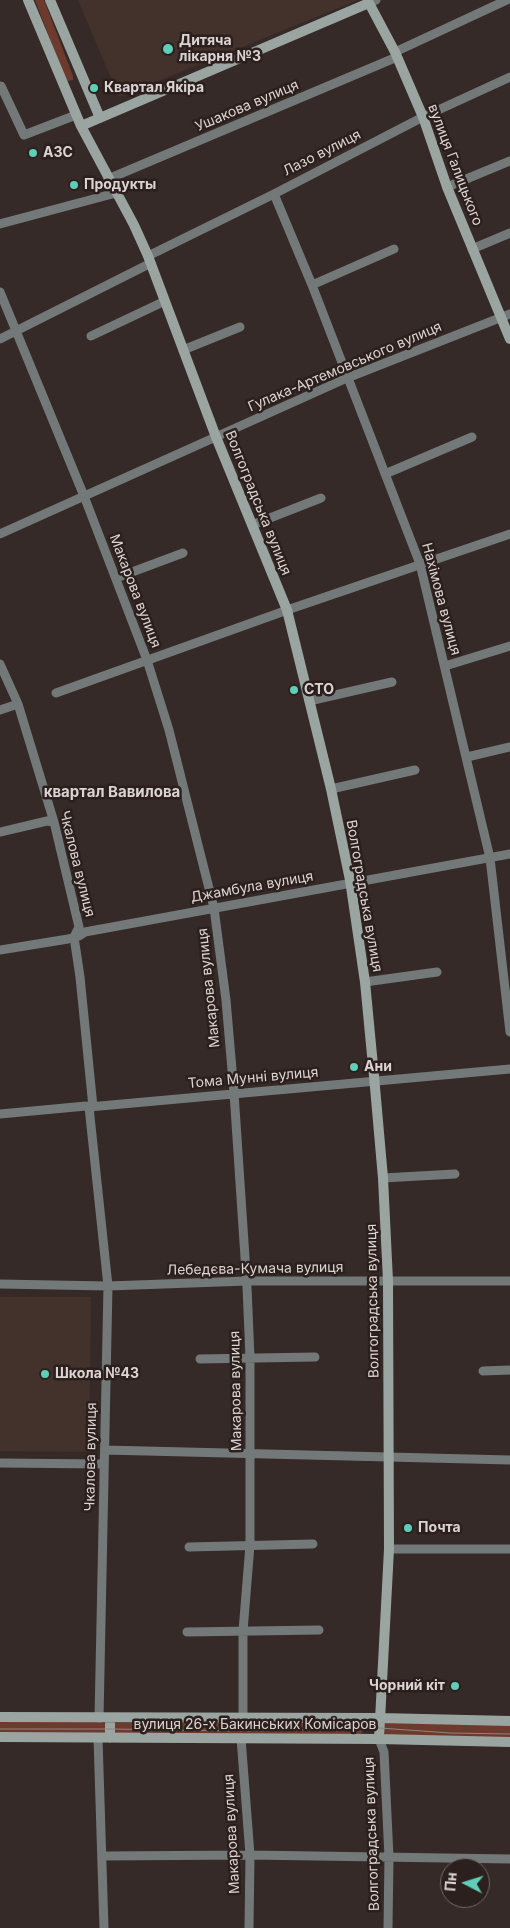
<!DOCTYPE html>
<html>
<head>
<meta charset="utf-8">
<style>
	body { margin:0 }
	#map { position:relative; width:510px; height:1928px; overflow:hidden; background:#352a27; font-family:Inter,sans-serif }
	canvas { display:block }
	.north { position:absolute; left:440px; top:1858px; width:50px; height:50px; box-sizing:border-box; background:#2b201d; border:1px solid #726865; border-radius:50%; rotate:275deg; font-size:14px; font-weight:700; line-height:20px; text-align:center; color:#dcd4d2 }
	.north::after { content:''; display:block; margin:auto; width:18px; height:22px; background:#5eceb8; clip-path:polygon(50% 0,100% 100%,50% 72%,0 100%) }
</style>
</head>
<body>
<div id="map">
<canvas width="510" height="1928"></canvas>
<div class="north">Пн</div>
</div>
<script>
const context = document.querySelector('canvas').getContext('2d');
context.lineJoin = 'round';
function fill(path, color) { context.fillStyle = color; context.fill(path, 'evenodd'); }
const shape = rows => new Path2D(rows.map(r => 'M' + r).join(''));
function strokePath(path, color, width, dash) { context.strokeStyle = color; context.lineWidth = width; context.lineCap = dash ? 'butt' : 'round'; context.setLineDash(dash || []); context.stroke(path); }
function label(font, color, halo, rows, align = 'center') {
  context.font = font + ' Inter,sans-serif'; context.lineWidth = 5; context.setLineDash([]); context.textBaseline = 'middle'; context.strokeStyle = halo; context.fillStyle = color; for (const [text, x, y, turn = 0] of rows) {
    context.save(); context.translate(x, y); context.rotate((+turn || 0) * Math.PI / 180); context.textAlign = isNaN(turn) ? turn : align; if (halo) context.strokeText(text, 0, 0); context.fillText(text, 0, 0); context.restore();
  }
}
const built = shape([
	[78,0,358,0,119,97],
	[0,1297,91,1297,89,1452,0,1451]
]);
const green = shape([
	[35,0,44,0,73,76,73,80,68,81,65,79],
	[391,1721,510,1725,510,1738,390,1736,385,1734,384,1729,385,1724],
	[0,1722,102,1722,106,1724,107,1732,100,1734,0,1734],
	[115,1723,360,1723,366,1728,359,1735,115,1733]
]);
const street = shape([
	[369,3,376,0],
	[395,52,507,0],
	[0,86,1,86,24,135,76,115],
	[108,179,397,57],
	[447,187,510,161],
	[274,194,312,285,420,564,490,858,510,1032],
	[0,224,116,193],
	[472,249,510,233],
	[148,256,274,194,423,117,510,77],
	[312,285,394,249],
	[0,292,84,496,147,660,169,730,214,908,226,1000,234,1093,247,1287,250,1358,250,1545,243,1631,243,1717],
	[91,336,165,301],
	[0,339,151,263],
	[183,350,240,327],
	[385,474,472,437],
	[252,525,321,498],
	[0,534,347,378,510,314],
	[116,578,183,553],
	[0,664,18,704,54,822,79,927,74,937,80,977,93,1107],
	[445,666,510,646],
	[56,693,293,608,510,534],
	[309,701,392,682],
	[0,710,18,704],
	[467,757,510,747],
	[331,789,415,770],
	[0,832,47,821,54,822],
	[0,950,68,939,79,936,85,932,510,854],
	[365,982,437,972],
	[89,1107,108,1286,99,1718],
	[0,1114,86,1106,89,1107,510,1069],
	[383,1178,455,1174],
	[0,1284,108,1286,247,1281,510,1281],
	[200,1359,315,1357],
	[483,1371,510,1370],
	[105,1450,510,1460],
	[0,1463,104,1464],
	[189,1547,313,1544],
	[389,1549,510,1549],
	[187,1632,319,1630],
	[98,1738,104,1928],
	[241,1738,250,1855,249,1928],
	[379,1739,384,1752,389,1857,388,1928],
	[102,1856,250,1855,510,1859]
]);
const secondary = shape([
	[28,0,81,126,134,225,148,256,216,437,287,610,331,789,350,880,365,982,374,1076,383,1178,388,1281,389,1549,379,1739],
	[50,0,100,118],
	[81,126,369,3,395,52,423,117,447,187,510,339],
	[0,1717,380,1718,510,1721],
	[0,1737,379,1739,510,1742],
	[110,1738,110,1718]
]);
const tram = shape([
	[0,1729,110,1729,249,1731,380,1728,450,1733,510,1734]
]);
const markers = [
	[168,49,6,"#5eceb8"],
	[94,88,5,"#5eceb8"],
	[33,153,5,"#5eceb8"],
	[74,185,5,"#5eceb8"],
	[294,690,5,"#5eceb8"],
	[354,1067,5,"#5eceb8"],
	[45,1374,5,"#5eceb8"],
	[408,1528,5,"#5eceb8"],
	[455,1686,5,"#5eceb8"]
];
const poiNames = [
	["Дитяча",179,41],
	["лікарня №3",179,57],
	["Квартал Якіра",104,88],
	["АЗС",43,153],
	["Продукты",84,185],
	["СТО",304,690],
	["Ани",364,1067],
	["Школа №43",55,1374],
	["Почта",418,1528],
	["Чорний кіт",445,1686,"right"]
];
const streetNames = [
	["Ушакова вулиця",247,106,-23],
	["Лазо вулиця",322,153,-27],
	["вулиця Галицького",455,165,69],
	["Гулака-Артемовського вулиця",345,367,-23],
	["Волгоградська вулиця",258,503,68],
	["Макарова вулиця",135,591,69],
	["Нахімова вулиця",441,599,75],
	["Чкалова вулиця",77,864,76],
	["Джамбула вулиця",252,887,-10],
	["Волгоградська вулиця",364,896,80],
	["Макарова вулиця",209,988,-96],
	["Тома Мунні вулиця",253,1078,-5],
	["Лебедєва-Кумача вулиця",255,1269,-1],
	["Волгоградська вулиця",373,1301,-91],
	["Макарова вулиця",236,1391,-91],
	["Чкалова вулиця",91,1457,-89],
	["вулиця 26-х Бакинських Комісаров",255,1725],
	["Макарова вулиця",232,1834,-93],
	["Волгоградська вулиця",372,1834,-92]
];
const neighbourhoodNames = [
	["квартал Вавилова",112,792]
];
fill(built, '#43312c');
fill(green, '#6d3b2e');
strokePath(street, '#737978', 9);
strokePath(secondary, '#9aa5a2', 10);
strokePath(tram, '#8e8582', 1);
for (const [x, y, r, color] of markers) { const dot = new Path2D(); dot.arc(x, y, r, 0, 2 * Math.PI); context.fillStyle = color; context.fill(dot); strokePath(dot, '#2b201d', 2); }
label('bold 14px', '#dcd4d2', '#2b201d', poiNames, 'left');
label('14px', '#dcd4d2', '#2b201d', streetNames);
label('bold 15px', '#dcd4d2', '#2b201d', neighbourhoodNames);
</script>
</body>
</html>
